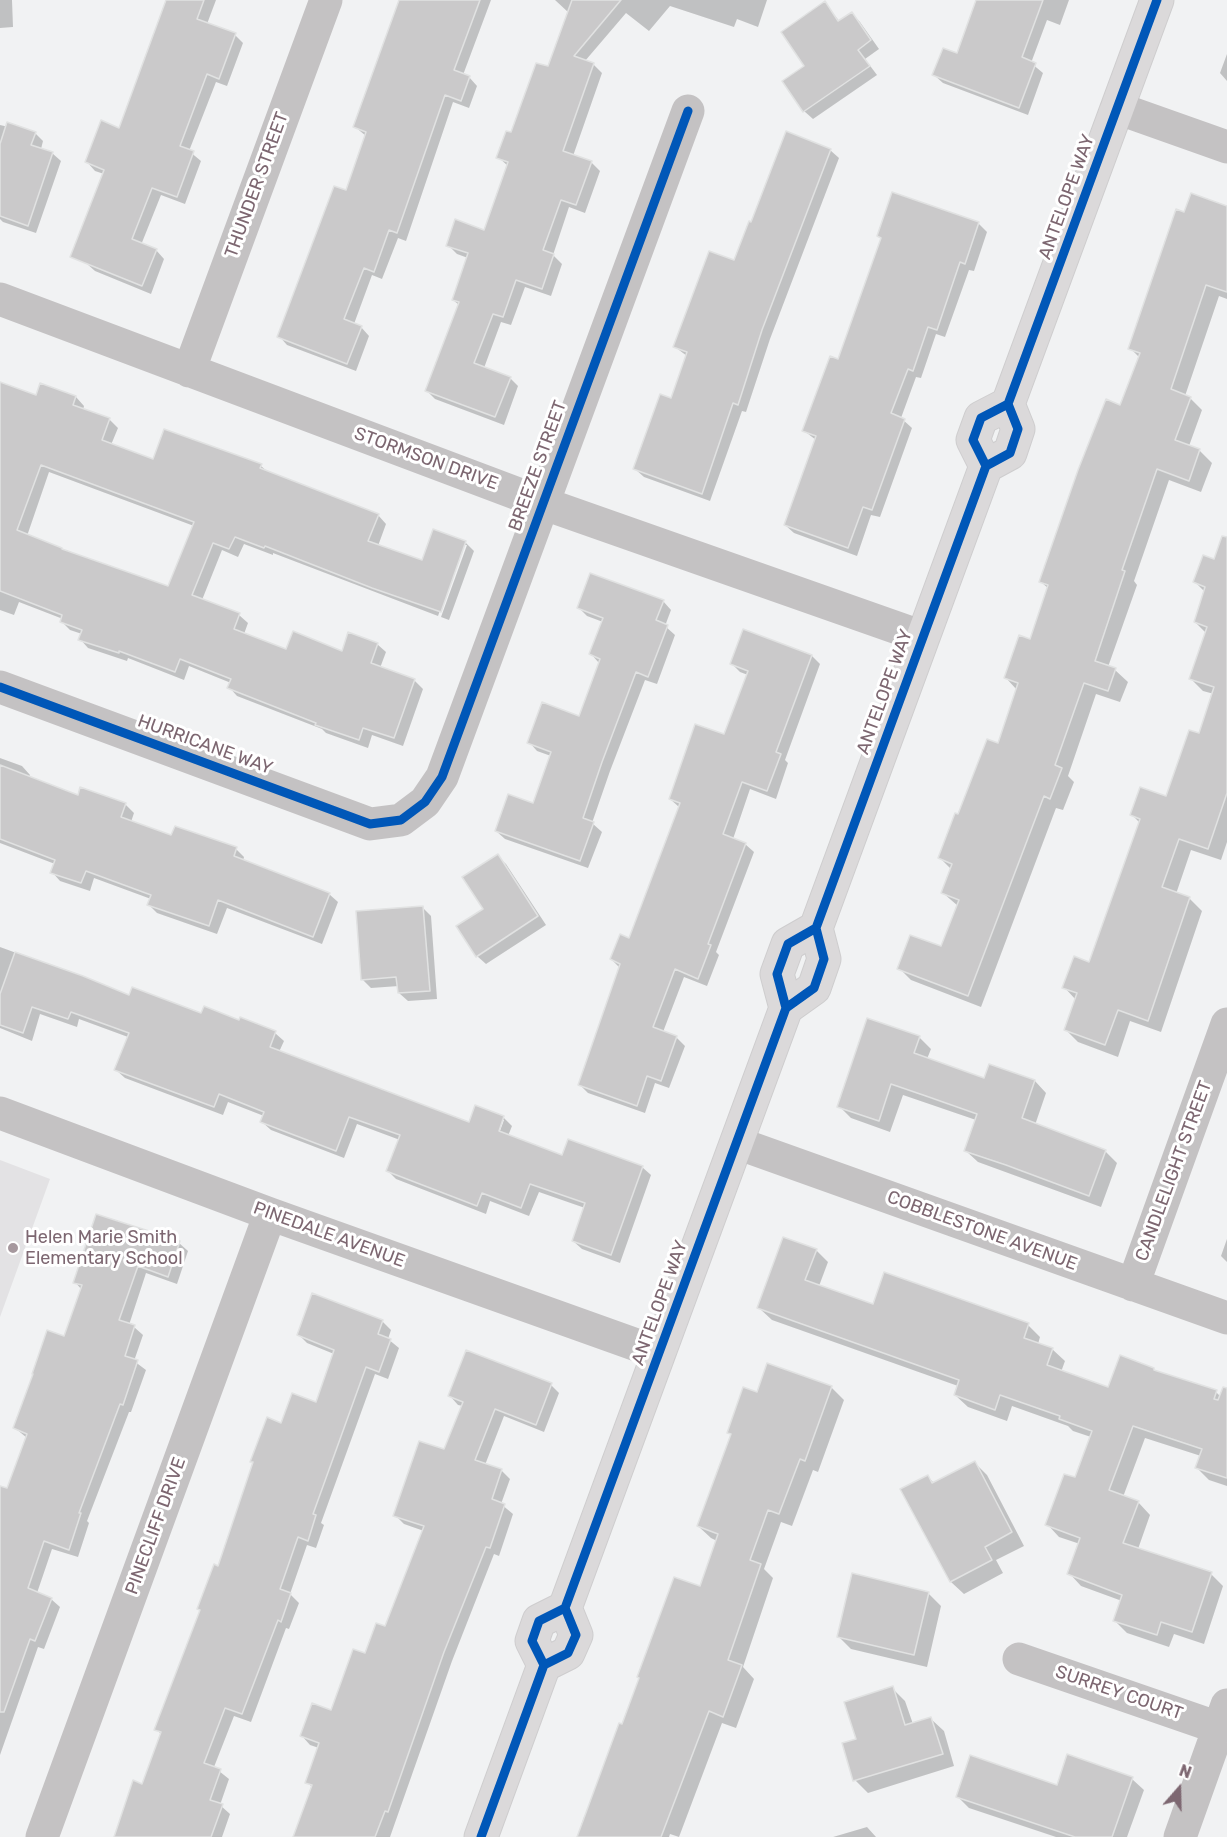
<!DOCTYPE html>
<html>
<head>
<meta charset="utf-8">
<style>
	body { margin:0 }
	#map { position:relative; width:1227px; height:1837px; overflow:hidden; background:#f1f2f3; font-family:Rubik,sans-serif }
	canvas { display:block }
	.north { position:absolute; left:1149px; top:1759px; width:60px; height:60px; -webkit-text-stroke:4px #fff; paint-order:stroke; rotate:20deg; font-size:16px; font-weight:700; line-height:24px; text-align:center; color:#7d6771 }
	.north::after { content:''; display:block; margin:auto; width:21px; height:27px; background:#7d6771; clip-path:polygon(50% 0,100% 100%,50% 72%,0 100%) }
</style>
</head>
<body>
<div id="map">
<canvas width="1227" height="1837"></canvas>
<div class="north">N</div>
</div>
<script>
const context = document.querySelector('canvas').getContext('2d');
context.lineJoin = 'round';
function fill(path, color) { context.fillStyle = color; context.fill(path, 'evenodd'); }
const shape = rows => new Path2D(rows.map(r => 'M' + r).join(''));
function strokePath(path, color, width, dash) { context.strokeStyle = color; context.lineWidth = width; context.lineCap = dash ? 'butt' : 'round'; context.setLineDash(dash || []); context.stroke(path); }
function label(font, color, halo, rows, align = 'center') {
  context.font = font + ' Rubik,sans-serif'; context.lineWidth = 6; context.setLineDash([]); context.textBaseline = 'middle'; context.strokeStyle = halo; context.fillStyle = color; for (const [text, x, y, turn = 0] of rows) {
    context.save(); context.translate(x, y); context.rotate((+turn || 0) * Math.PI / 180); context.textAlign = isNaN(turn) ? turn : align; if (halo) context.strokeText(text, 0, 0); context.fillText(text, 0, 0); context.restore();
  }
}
const built = shape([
	[0,1160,50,1179,0,1317]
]);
const shadow = shape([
	[0,0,12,0,13,27,0,28],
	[169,0,216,0,207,24,235,35,243,43,227,86,216,82,189,151,201,161,185,204,161,195,141,245,156,250,164,259,151,294,95,271,86,263,104,174,95,171,87,162,120,130],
	[436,0,491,0,463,75,469,77,477,86,469,108,453,102,406,241,398,238,382,279,372,275,354,324,361,327,369,336,356,371,287,345,279,336,347,192,366,136,354,126],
	[555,0,767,0,758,27,737,19,734,27,670,6,649,31,626,13,585,61,593,64,602,73,573,156,591,162,600,171,585,213,569,207,553,255,562,264,551,296,525,287,511,325,501,322,484,368,510,378,518,386,504,425,435,399,427,391,459,305,453,300,468,258,457,254,448,245,485,232,508,166,498,157,549,68,569,13],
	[996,0,1069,0,1060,25,1047,20,1031,63,1043,73,1028,115,943,83,934,75,958,55],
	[825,3,840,22,852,14,860,22,879,49,865,59,877,75,813,119,804,111,807,66],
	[1227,54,1227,81,1220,73],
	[0,125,35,133,43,141,41,149,52,153,61,161,36,233,3,222,0,219],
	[830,150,839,158,770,339,746,412,742,411,710,501,644,477,635,469,672,399,687,356,675,347,734,262,752,224],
	[893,194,979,224,987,232,974,271,969,270,945,337,936,334,921,378,916,377,901,418,912,428,880,517,871,515,857,556,794,533,785,525,816,440,803,430,839,361,882,239,879,236],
	[1227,207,1227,299,1219,296,1185,396,1190,398,1202,410,1189,446,1200,451,1212,463,1201,492,1169,480,1134,581,1137,585,1108,667,1115,670,1128,682,1120,702,1096,694,1068,776,1074,782,1063,810,1056,808,981,1007,911,980,899,968,942,948,958,906,943,893,952,870,939,857,958,816,999,745,1017,690,1006,678,1031,641,1049,589,1041,582,1121,406,1140,358,1130,348,1185,214],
	[0,383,37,397,76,397,84,406,83,410,109,419,118,428,111,445,154,460,261,466,268,472,378,515,386,524,378,546,423,562,465,542,474,551,449,620,441,617,467,545,463,545,438,616,273,553,273,555,244,544,238,557,222,550,202,600,239,615,248,623,244,634,287,651,342,653,377,644,386,652,380,668,414,680,423,689,403,746,372,735,368,748,326,733,322,729,237,696,229,687,231,683,189,666,184,680,128,658,127,661,88,648,80,639,82,634,70,630,62,622,63,619,19,602,14,615,0,610],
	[49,472,194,526,169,587,65,552,27,536],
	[1227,565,1227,842,1221,860,1191,850,1176,894,1189,898,1202,911,1161,1032,1130,1021,1118,1057,1078,1042,1066,1030,1076,1000,1064,987,1090,964,1140,823,1132,815,1167,798,1200,735,1214,694,1203,691,1191,679,1206,633,1195,622,1205,592,1195,582],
	[663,601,671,610,665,626,675,635,657,684,645,680,610,771,592,823,602,832,588,868,505,839,496,831,534,805,551,756,537,751,529,742,580,718,599,663,591,654,603,622,587,616,579,608],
	[812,656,820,664,785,760,788,763,776,799,750,789,733,839,745,844,754,852,716,952,719,955,707,986,684,977,663,1032,676,1037,685,1046,669,1088,655,1083,645,1113,588,1093,579,1084,620,968,611,959,630,940,679,807,670,799,725,736,748,675,740,672,732,664],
	[0,758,22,766,30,775,29,778,79,797,125,804,134,813,131,822,172,837,236,849,244,857,243,861,329,894,338,902,322,944,227,908,217,934,157,913,149,905,151,899,94,878,90,891,60,881,52,872,55,864,0,843],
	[497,856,506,864,546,925,486,964,477,956,485,909],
	[423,908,431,916,437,999,408,1001,399,993,399,986,371,988,362,979],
	[0,947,82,977,130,997,202,1015,240,1022,275,1033,284,1041,279,1052,470,1124,503,1117,512,1126,508,1136,563,1157,642,1167,651,1175,620,1263,582,1249,573,1241,585,1208,539,1192,529,1216,490,1201,486,1214,396,1179,388,1171,400,1140,357,1124,344,1158,271,1130,262,1122,264,1116,228,1102,223,1115,125,1078,116,1070,128,1037,79,1019,77,1027,40,1014,32,1041,0,1028],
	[501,1120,504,1120,497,1139],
	[919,1037,931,1049,927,1059,985,1080,990,1066,1035,1081,1046,1093,1035,1125,1106,1152,1117,1163,1101,1207,978,1162,966,1151,976,1120,903,1095,890,1132,851,1118,839,1106],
	[97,1216,179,1243,188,1251,177,1284,146,1273,129,1325,134,1327,143,1335,134,1361,146,1370,131,1412,129,1412,87,1521,89,1523,78,1557,52,1549,37,1593,51,1599,60,1607,44,1649,38,1647,0,1755,0,1488,7,1490,27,1438,15,1428,65,1338,82,1290,75,1282],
	[1227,1239,1227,1262,1221,1256],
	[816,1250,828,1262,819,1286,874,1305,1028,1325,1040,1337,1038,1344,1052,1349,1065,1361,1061,1372,1109,1389,1153,1369,1156,1372,1216,1392,1227,1403,1227,1486,1209,1480,1197,1468,1201,1456,1145,1438,1123,1497,1138,1502,1150,1515,1138,1549,1211,1574,1223,1586,1204,1644,1174,1634,1169,1647,1127,1633,1115,1621,1122,1601,1081,1586,1069,1573,1080,1544,1059,1537,1047,1524,1076,1479,1091,1437,1073,1431,1068,1426,1012,1406,1007,1421,968,1407,955,1395,958,1386,772,1320,759,1308],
	[382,1321,391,1330,388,1339,399,1348,388,1379,375,1374,321,1523,324,1525,316,1548,307,1545,290,1594,299,1603,289,1629,286,1628,251,1722,234,1716,214,1767,229,1779,220,1805,230,1814,222,1837,116,1837,143,1786,162,1735,156,1729,219,1568,254,1463,252,1461,282,1424,316,1403,334,1354,307,1343,299,1335],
	[551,1385,559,1393,544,1432,504,1416,485,1465,501,1470,510,1479,501,1504,513,1514,499,1556,494,1554,452,1661,390,1837,295,1837,313,1788,307,1782,319,1748,310,1745,302,1736,332,1712,366,1655,386,1628,424,1531,404,1524,395,1515,445,1451,463,1406,458,1405,450,1396],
	[831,1387,844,1400,818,1472,813,1470,792,1526,781,1522,764,1569,773,1578,743,1667,754,1679,736,1728,722,1723,679,1837,670,1834,669,1837,577,1837,584,1817,586,1817,623,1726,700,1588,717,1541,711,1538,698,1526,732,1435,729,1432,758,1393],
	[974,1462,987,1475,1024,1546,996,1560,1003,1573,964,1594,951,1582,927,1476,934,1483],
	[928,1593,941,1606,927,1667,851,1649,838,1636],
	[892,1688,905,1701,913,1724,931,1719,944,1731,954,1766,868,1793,855,1780,858,1740],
	[1132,1779,1144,1790,1127,1837,1056,1837,969,1808,957,1796],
	[867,1827,876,1837,833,1837]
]);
const building = shape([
	[166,0,204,0,197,19,236,33,219,79,207,74,180,146,194,151,177,197,152,188,132,239,157,249,142,286,70,257,104,170,85,162,101,120,119,128,166,0],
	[399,0,480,0,454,70,470,76,461,101,445,95,397,233,389,230,374,272,364,268,344,319,362,326,347,364,277,337,334,186,346,190,366,132,353,127,399,0],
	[572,0,621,0,574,56,594,63,563,151,592,161,576,205,561,200,543,250,554,254,542,289,516,280,503,317,493,314,474,363,511,377,495,417,425,391,459,302,452,300,468,253,446,246,455,219,484,230,508,162,496,158,506,131,511,132,536,63,548,66,572,0],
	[976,0,1043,0,1022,57,1036,63,1019,108,932,75,943,48,957,53,976,0],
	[825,1,838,21,852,12,871,40,858,50,870,66,803,112,782,81,804,66,781,32,825,1],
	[7,122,36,132,31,145,53,152,28,226,0,216,0,144,7,122],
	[786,131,831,149,762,330,738,405,733,403,702,494,633,469,660,394,671,398,687,352,673,347,709,251,734,260,749,221,751,222,786,131],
	[892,192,979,222,965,264,960,262,937,330,928,327,913,371,908,369,891,413,905,419,872,510,863,507,848,548,784,525,816,436,802,431,830,356,838,359,881,238,877,236,892,192],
	[1191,193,1227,206,1227,292,1206,285,1171,389,1191,397,1175,440,1200,449,1189,481,1157,469,1122,570,1125,571,1095,661,1116,668,1108,691,1084,683,1055,765,1062,768,1050,799,1044,796,968,996,897,969,910,935,941,946,959,900,941,893,952,864,938,858,955,813,958,814,987,739,998,743,1018,683,1004,678,1019,635,1030,639,1048,585,1039,582,1078,470,1106,399,1120,405,1140,353,1128,349,1176,209,1184,212,1191,193],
	[0,382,36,395,40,383,76,396,73,405,110,418,102,440,153,459,164,429,262,464,260,468,379,514,368,541,422,560,433,529,466,541,441,612,372,588,265,546,264,548,235,537,229,549,213,543,192,595,240,613,234,629,286,649,293,631,342,651,348,632,378,643,371,663,415,679,394,738,363,728,359,740,315,725,316,723,227,688,231,679,180,659,175,672,119,651,119,653,78,640,82,630,60,622,62,615,0,591,0,382],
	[41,465,194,522,168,586,62,549,62,548,17,530,41,465],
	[1222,536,1227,537,1227,793,1208,849,1179,839,1162,887,1190,897,1148,1021,1118,1010,1105,1045,1064,1030,1077,993,1062,988,1074,956,1089,962,1140,819,1130,815,1140,787,1166,796,1189,730,1199,733,1214,687,1189,679,1207,627,1194,622,1205,587,1193,582,1203,555,1214,559,1222,536],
	[590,573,664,600,656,620,668,625,648,677,636,672,602,762,583,818,594,822,580,861,495,831,508,794,533,803,551,752,527,743,542,702,579,716,600,659,589,654,603,618,577,608,590,573],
	[743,629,812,655,776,752,781,754,767,791,742,782,723,834,746,843,708,944,711,945,698,979,675,969,653,1027,677,1036,661,1081,647,1076,637,1106,578,1085,620,964,610,959,620,934,629,938,680,803,669,799,695,724,724,734,748,671,730,664,743,629],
	[0,765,78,795,80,787,126,803,121,817,171,835,175,826,237,847,234,856,330,893,313,937,218,900,209,926,147,905,151,895,86,871,81,883,50,873,55,860,0,839,0,765],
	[498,854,538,916,476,957,456,926,483,909,462,877,498,854],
	[423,906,430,991,398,993,396,977,361,980,356,911,423,906],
	[15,952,83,976,129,995,132,987,201,1013,204,1006,239,1020,240,1017,276,1031,270,1047,469,1122,475,1105,504,1116,499,1131,562,1155,568,1139,643,1166,611,1255,572,1241,585,1203,530,1184,521,1208,482,1193,477,1206,386,1171,400,1135,349,1117,336,1151,260,1122,264,1112,219,1094,214,1107,114,1070,129,1033,71,1012,68,1019,32,1007,23,1033,0,1025,0,994,15,952],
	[867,1018,920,1036,914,1053,984,1078,989,1064,1035,1080,1022,1118,1106,1150,1089,1196,1006,1165,964,1151,977,1114,926,1096,891,1084,879,1121,837,1107,867,1018],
	[96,1214,180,1241,168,1277,138,1266,119,1320,135,1325,125,1356,138,1360,123,1405,120,1404,79,1513,81,1513,69,1550,44,1541,28,1588,52,1598,35,1641,30,1639,4,1712,0,1712,0,1486,7,1488,27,1434,13,1428,33,1374,32,1374,47,1330,64,1336,82,1285,73,1283,96,1214],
	[783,1237,817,1249,805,1280,873,1304,884,1272,1029,1323,1024,1338,1053,1348,1047,1365,1108,1387,1120,1355,1154,1368,1154,1370,1217,1390,1214,1399,1218,1400,1223,1387,1227,1388,1227,1478,1195,1468,1202,1449,1133,1426,1109,1490,1139,1501,1123,1543,1212,1572,1192,1632,1161,1622,1157,1635,1113,1621,1122,1595,1067,1574,1080,1538,1045,1525,1064,1474,1075,1477,1092,1431,1059,1419,1060,1416,1000,1395,995,1410,954,1395,959,1380,757,1308,783,1237],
	[312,1293,383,1320,378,1334,391,1339,379,1372,366,1367,313,1514,316,1515,308,1541,298,1537,280,1589,291,1593,281,1622,278,1620,242,1714,225,1708,204,1763,221,1769,210,1800,223,1804,211,1837,114,1837,133,1780,142,1784,161,1732,154,1730,200,1610,197,1609,214,1564,218,1566,253,1462,250,1462,267,1417,281,1423,292,1393,316,1402,334,1350,297,1335,312,1293],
	[466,1350,552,1383,536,1425,495,1409,475,1460,502,1469,492,1499,505,1504,490,1548,486,1547,444,1652,388,1812,385,1811,375,1837,293,1837,312,1785,305,1783,319,1743,300,1736,312,1703,331,1710,353,1649,365,1653,376,1623,385,1626,424,1526,393,1516,419,1441,444,1449,463,1402,448,1396,466,1350],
	[767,1363,832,1386,805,1461,800,1459,779,1514,768,1510,750,1560,761,1564,728,1660,742,1665,723,1717,709,1711,661,1837,577,1837,619,1723,622,1724,639,1678,637,1677,674,1577,700,1586,718,1534,697,1526,731,1434,727,1433,743,1387,757,1392,767,1363],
	[975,1461,1012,1532,985,1547,992,1560,950,1582,900,1489,928,1475,932,1483,975,1461],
	[852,1573,929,1592,914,1655,837,1637,852,1573],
	[893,1686,905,1725,931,1717,943,1754,853,1781,842,1743,856,1739,844,1702,893,1686],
	[1067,1754,1133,1777,1112,1837,1075,1837,956,1797,970,1755,1057,1785,1067,1754]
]);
const street = shape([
	[1117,108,1227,147],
	[0,299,542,503,923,637],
	[189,371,326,0],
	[0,687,370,824,401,820,425,802,442,777,688,111],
	[0,1113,270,1214,659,1353],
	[737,1143,1227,1318],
	[1133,1285,1227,1024],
	[1019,1659,1219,1728],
	[42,1837,270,1214],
	[1180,1837,1227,1705]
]);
const secondary = shape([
	[986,466,973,440,981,418,1008,404],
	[786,1008,777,974,788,944,816,928],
	[544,1665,532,1641,539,1621,565,1608],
	[481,1837,544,1665,568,1653,576,1635,565,1608,786,1008,814,988,824,959,816,928,986,466,1010,453,1018,429,1008,404,1157,0]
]);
const cycleway = shape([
	[986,466,973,440,981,418,1008,404],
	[0,687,370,824,401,820,425,802,442,777,688,111],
	[786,1008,777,974,788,944,816,928],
	[544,1665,532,1641,539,1621,565,1608],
	[481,1837,544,1665,568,1653,576,1635,565,1608,786,1008,814,988,824,959,816,928,986,466,1010,453,1018,429,1008,404,1157,0]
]);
const markers = [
	[13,1248,6,"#a6989e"]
];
const streetNames = [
	["THUNDER STREET",257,185,-70],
	["ANTELOPE WAY",1067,197,-70],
	["STORMSON DRIVE",426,459,20],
	["BREEZE STREET",538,466,-70],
	["ANTELOPE WAY",885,692,-70],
	["HURRICANE WAY",205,745,20],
	["CANDLELIGHT STREET",1174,1171,-70],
	["COBBLESTONE AVENUE",982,1231,20],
	["PINEDALE AVENUE",329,1235,20],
	["ANTELOPE WAY",660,1303,-70],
	["PINECLIFF DRIVE",156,1526,-70],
	["SURREY COURT",1119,1693,19]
];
const poiNames = [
	["Helen Marie Smith",25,1238],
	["Elementary School",25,1259]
];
fill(built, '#e3e2e4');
fill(shadow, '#0003');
fill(building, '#cac9ca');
strokePath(building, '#e1e2e2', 1.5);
strokePath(secondary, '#cecdce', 35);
strokePath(street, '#c4c2c3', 33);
strokePath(secondary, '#dbd9da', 33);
strokePath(cycleway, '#0057b8', 9);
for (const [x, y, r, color] of markers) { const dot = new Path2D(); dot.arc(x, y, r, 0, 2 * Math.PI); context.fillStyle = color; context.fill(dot); strokePath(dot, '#fff', 2); }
label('18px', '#7d6771', '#fff', streetNames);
label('18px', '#7d6771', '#fff', poiNames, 'left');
</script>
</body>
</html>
